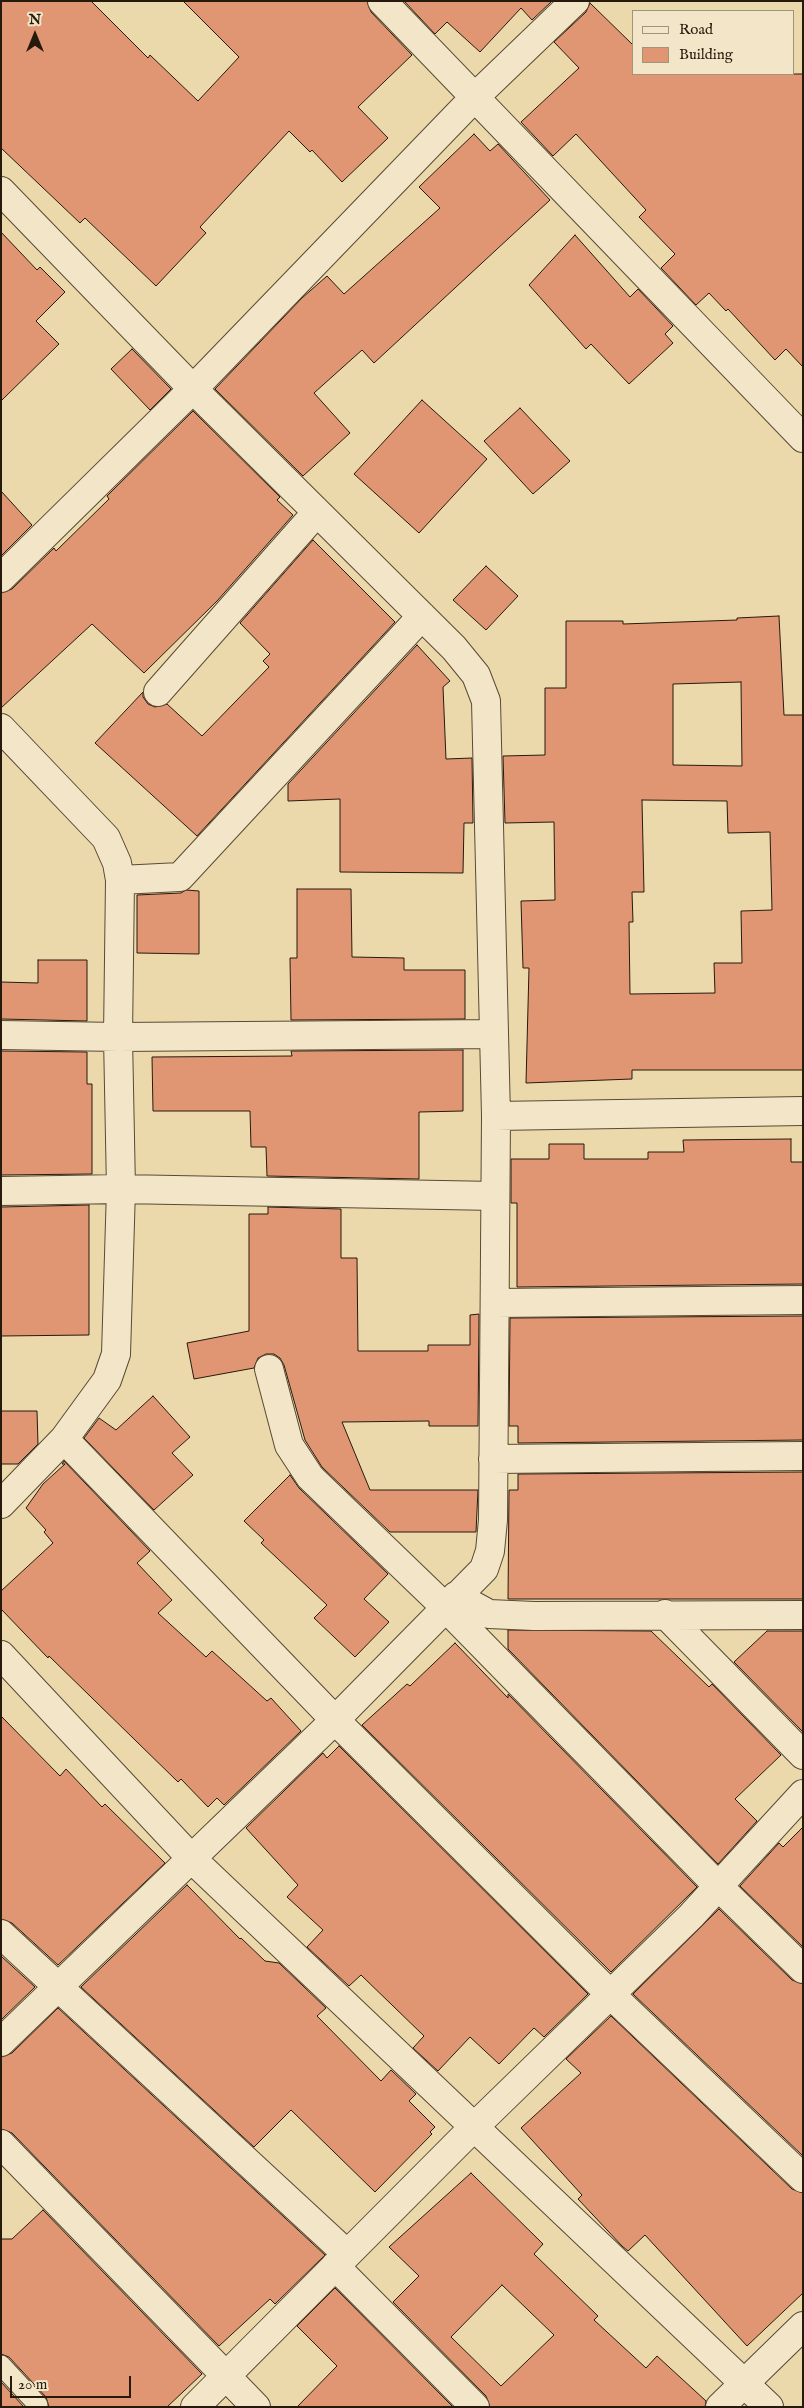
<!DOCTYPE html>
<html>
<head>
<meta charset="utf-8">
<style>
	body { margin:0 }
	#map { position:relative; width:804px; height:2408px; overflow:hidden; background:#ecd9ab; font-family:"IM FELL English",serif }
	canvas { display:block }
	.frame { position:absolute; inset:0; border:2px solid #261a0d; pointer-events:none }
	.legend { position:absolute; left:632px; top:10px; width:162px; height:65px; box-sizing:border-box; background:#f3e6c8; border:1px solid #a1947d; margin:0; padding:6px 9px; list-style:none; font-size:15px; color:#261a0d }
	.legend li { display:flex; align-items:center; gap:10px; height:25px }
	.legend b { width:25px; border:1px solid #a1947d }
	.north { position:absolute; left:10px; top:10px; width:50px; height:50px; -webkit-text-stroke:4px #f3e6c8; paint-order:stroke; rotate:0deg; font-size:14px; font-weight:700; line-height:20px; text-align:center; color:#261a0d }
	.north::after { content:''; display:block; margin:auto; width:18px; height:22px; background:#261a0d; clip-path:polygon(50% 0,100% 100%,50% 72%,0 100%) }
	.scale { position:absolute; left:10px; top:2376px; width:121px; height:22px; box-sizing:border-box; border:2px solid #261a0d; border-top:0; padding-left:6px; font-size:15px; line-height:18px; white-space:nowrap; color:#261a0d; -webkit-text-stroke:4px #f3e6c8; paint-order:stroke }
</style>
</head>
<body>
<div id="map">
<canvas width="804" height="2408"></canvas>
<div class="frame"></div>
<ul class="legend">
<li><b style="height:6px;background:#f3e6c8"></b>Road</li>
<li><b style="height:14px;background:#e09573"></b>Building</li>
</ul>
<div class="north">N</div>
<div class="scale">20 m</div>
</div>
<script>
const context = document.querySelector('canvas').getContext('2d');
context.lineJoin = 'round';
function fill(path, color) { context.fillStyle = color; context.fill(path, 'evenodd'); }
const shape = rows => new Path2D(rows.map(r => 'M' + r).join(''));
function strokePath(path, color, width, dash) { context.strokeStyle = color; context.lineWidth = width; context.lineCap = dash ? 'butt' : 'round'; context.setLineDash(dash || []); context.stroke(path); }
const building = shape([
	[1,1,91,1,148,58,150,55,198,101,239,57,183,1,367,1,371,12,412,55,358,107,388,138,342,182,312,150,310,152,289,131,200,227,206,233,156,286,85,218,80,223,1,148,1,1],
	[404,1,552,1,532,20,521,8,480,52,447,22,435,34,404,1],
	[590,3,633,45,633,74,803,74,803,367,786,349,775,360,728,309,726,311,709,293,696,305,661,268,675,254,639,217,646,210,576,134,553,156,521,122,579,68,554,42,586,12,590,3],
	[474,134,490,151,498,144,550,200,374,363,362,350,314,393,350,433,303,476,215,389,302,298,327,276,344,294,440,208,419,187,474,134],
	[1,232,37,270,40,267,65,292,36,321,59,344,1,401,1,232],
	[575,235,630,297,638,289,673,326,665,334,673,343,629,384,591,344,586,349,529,285,575,235],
	[132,349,171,389,150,410,111,369,132,349],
	[422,400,487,459,419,533,354,474,422,400],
	[520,408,570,461,533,494,484,441,520,408],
	[193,411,280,497,277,500,293,515,217,601,144,673,92,624,1,708,1,593,12,589,54,548,56,551,109,499,107,496,193,411],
	[1,491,32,525,1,556,1,491],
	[313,540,395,622,197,836,95,743,143,692,143,697,148,704,155,707,167,704,202,736,269,667,263,661,270,654,240,623,313,540],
	[486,566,518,596,486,630,453,600,486,566],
	[779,616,784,715,803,715,803,1070,632,1070,632,1079,526,1083,529,968,523,968,521,901,555,900,554,822,505,823,503,756,545,755,545,688,566,688,566,621,623,621,623,624,737,620,737,618,779,616],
	[741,682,742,766,673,765,673,684,741,682],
	[642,800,727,801,728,833,770,832,772,910,741,911,742,963,714,963,715,993,630,994,629,922,633,922,632,892,644,892,642,800],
	[417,645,450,681,443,687,446,759,472,758,473,823,464,823,463,873,340,872,340,799,288,801,288,784,417,645],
	[297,889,351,889,352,957,404,958,404,970,465,970,465,1019,291,1020,290,958,297,958,297,889],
	[186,890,199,891,199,954,137,953,137,895,181,893,186,890],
	[38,960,87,960,87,1021,1,1019,1,982,38,983,38,960],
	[463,1050,463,1111,419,1112,419,1179,267,1176,266,1147,251,1147,250,1111,153,1111,152,1057,292,1056,291,1051,463,1050],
	[1,1051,87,1052,87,1084,92,1084,92,1174,1,1175,1,1051],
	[791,1139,791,1162,803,1162,803,1284,517,1287,517,1203,511,1203,511,1159,549,1159,549,1144,584,1144,584,1159,648,1159,648,1152,684,1152,683,1140,791,1139],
	[89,1205,89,1335,1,1336,1,1207,89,1205],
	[268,1207,341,1209,341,1258,357,1258,358,1351,428,1351,428,1345,470,1345,470,1315,479,1314,478,1426,429,1426,429,1421,342,1422,370,1490,478,1490,476,1532,390,1532,322,1467,305,1440,284,1365,280,1358,274,1354,266,1354,258,1358,254,1368,194,1379,187,1343,249,1331,249,1214,268,1214,268,1207],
	[803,1316,803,1440,518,1443,518,1426,509,1426,510,1318,803,1316],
	[153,1396,190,1437,172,1453,193,1475,154,1510,84,1438,99,1418,116,1430,153,1396],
	[1,1411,37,1411,38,1444,18,1464,1,1464,1,1411],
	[64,1461,150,1551,137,1563,172,1600,158,1613,206,1657,212,1651,267,1701,271,1698,301,1731,224,1805,217,1798,208,1807,181,1779,178,1782,49,1656,48,1658,1,1609,1,1591,53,1543,44,1532,46,1530,26,1508,43,1484,65,1464,62,1464,64,1461],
	[803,1472,803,1599,508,1599,509,1490,518,1490,518,1474,803,1472],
	[290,1475,299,1488,388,1574,364,1599,389,1622,355,1657,314,1618,327,1605,261,1543,264,1540,244,1521,290,1475],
	[508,1630,651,1631,709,1687,712,1684,781,1755,735,1799,757,1821,718,1864,508,1649,508,1630],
	[767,1631,803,1631,803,1732,734,1662,767,1631],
	[455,1643,508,1698,508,1694,697,1887,611,1972,362,1725,407,1684,410,1686,455,1643],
	[1,1716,60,1776,66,1769,102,1807,105,1804,165,1863,58,1965,12,1923,1,1919,1,1716],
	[339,1746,588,1994,544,2037,534,2028,499,2064,470,2037,438,2071,413,2048,424,2036,361,1975,349,1986,307,1947,323,1930,287,1897,298,1885,246,1828,323,1753,327,1758,339,1746],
	[803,1827,803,1947,740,1886,779,1843,783,1847,803,1827],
	[187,1885,240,1939,241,1938,265,1961,279,1963,326,2008,317,2016,381,2081,391,2070,416,2094,409,2101,435,2127,430,2132,432,2134,375,2192,291,2110,254,2147,81,1987,187,1885],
	[719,1909,792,1980,803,1984,803,2156,633,1994,719,1909],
	[1,1956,35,1987,1,2020,1,1956],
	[58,2008,325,2255,275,2304,270,2299,219,2346,12,2133,1,2129,1,2057,12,2053,58,2008],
	[611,2016,792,2189,803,2193,803,2293,747,2346,645,2235,628,2251,622,2246,578,2199,582,2195,521,2128,581,2073,566,2059,611,2016],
	[471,2173,543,2244,534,2254,598,2316,594,2320,646,2368,657,2356,706,2401,705,2407,490,2407,486,2396,393,2302,419,2276,389,2247,471,2173],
	[502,2285,554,2335,501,2386,451,2337,502,2285],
	[43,2210,202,2374,167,2407,49,2407,46,2397,9,2357,1,2354,1,2239,12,2239,43,2210],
	[335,2288,453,2407,297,2407,337,2366,297,2326,335,2288],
	[1,2382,24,2407,1,2407,1,2382]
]);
const lane = shape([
	[1,2365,38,2405]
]);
const street = shape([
	[382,1,803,438],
	[1,191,193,389,454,648,476,675,486,701,496,1116,493,1520,490,1551,484,1569,335,1720,1,2042],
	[1,578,193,389,475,97,575,1],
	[158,692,317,512],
	[1,728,106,838,117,863,120,880,118,1037,121,1189,116,1354,107,1380,64,1439,1,1504],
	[120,880,180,877,422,616],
	[1,1035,118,1037,494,1034],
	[496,1116,803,1111],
	[1,1191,121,1189,495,1196],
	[495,1303,803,1300],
	[269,1369,289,1445,310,1477,445,1607,718,1886,803,1969],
	[64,1439,335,1720,610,1994,803,2178],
	[493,1459,803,1456],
	[456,1596,489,1614,534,1616,803,1615],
	[665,1614,803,1755],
	[1,1655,192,1859,769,2407],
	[1,1934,347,2254],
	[1,2144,256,2407],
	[335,2266,475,2407],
	[195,2407,473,2128,691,1916,803,1794],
	[720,2407,803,2326]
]);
fill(building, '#e09573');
strokePath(building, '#261a0d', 1);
strokePath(lane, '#584a34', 21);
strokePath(street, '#584a34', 30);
strokePath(lane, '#f3e6c8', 19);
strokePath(street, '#f3e6c8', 28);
</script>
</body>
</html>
